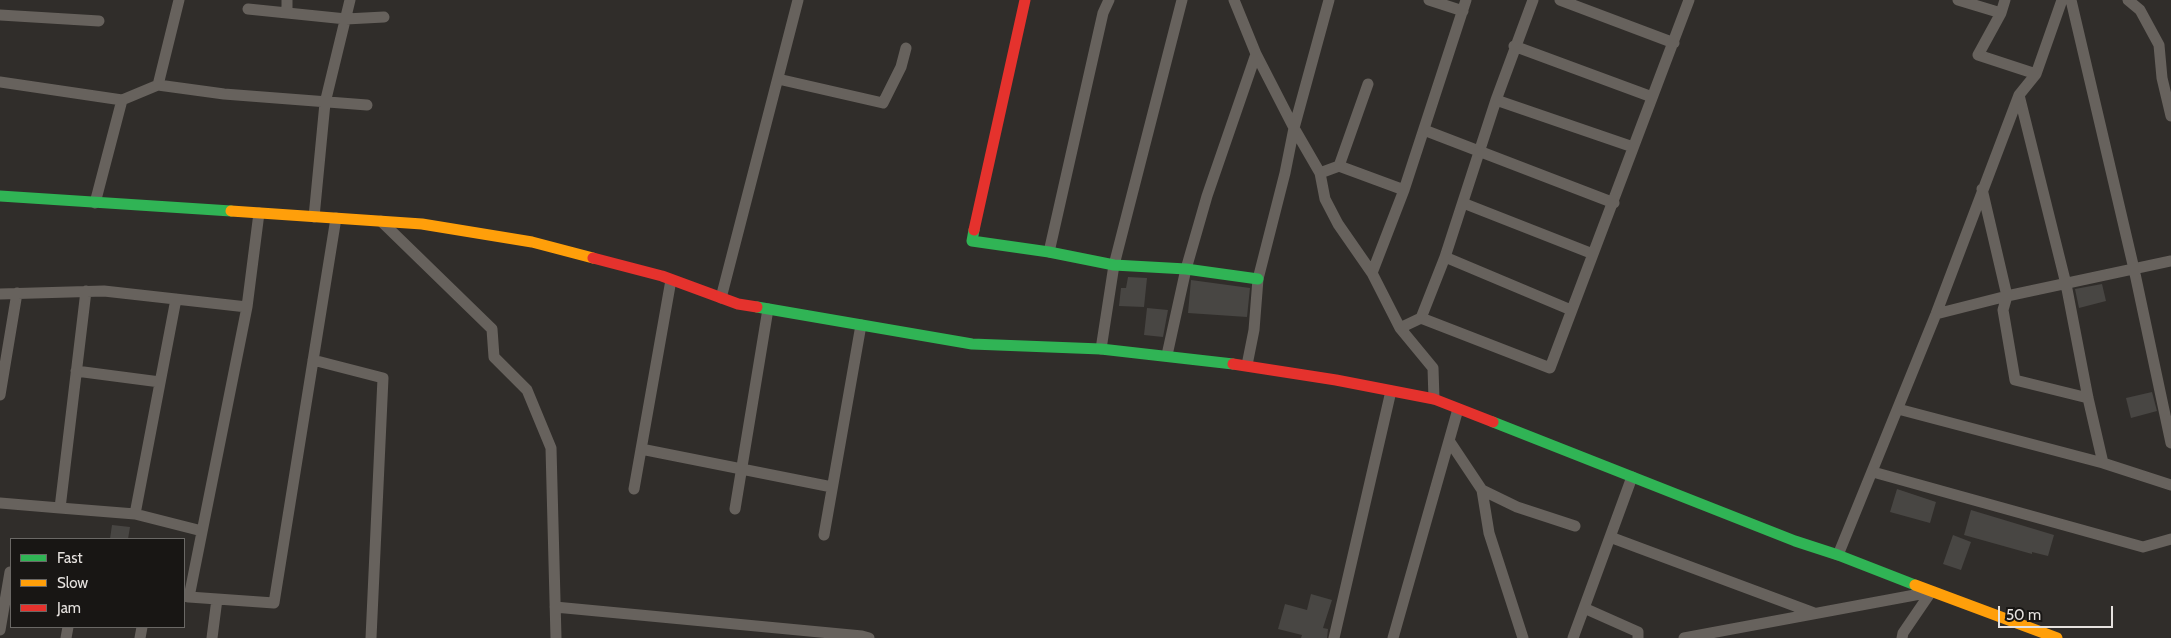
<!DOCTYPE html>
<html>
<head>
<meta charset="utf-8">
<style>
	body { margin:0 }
	#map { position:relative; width:2171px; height:638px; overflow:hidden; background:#302d2a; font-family:Cabin,sans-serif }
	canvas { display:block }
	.legend { position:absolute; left:10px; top:538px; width:175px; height:90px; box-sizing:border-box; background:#181614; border:1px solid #6a6865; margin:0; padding:6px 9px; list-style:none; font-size:15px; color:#e6e2df }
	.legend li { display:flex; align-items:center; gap:10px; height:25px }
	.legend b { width:25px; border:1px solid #6a6865 }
	.scale { position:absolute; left:1998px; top:606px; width:115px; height:22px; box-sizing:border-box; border:2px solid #e6e2df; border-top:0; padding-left:6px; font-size:15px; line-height:18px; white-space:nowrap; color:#e6e2df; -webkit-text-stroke:4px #181614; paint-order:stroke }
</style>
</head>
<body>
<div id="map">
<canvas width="2171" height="638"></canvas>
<ul class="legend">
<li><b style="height:6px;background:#30b455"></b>Fast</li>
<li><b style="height:6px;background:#ff9f0a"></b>Slow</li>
<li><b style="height:6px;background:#e5322d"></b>Jam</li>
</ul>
<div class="scale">50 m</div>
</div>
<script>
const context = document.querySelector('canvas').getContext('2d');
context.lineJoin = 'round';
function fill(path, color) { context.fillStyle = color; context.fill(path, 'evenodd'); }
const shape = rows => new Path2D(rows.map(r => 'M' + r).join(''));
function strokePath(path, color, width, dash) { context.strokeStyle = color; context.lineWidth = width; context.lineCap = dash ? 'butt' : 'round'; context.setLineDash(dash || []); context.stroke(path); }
const building = shape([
	[1128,277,1147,278,1144,307,1119,306,1121,288,1126,288],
	[1191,280,1250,288,1247,317,1188,313],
	[2102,284,2106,301,2079,308,2075,289],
	[1147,308,1168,310,1163,337,1144,335],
	[2152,392,2157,411,2131,418,2126,398],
	[1897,489,1936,502,1930,523,1890,512],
	[1971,510,2054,535,2048,556,2032,552,2032,554,1964,535],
	[112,525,130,527,128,539,110,539],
	[1953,535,1971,542,1961,570,1943,564],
	[1311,594,1332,600,1323,628,1328,629,1327,638,1301,638,1302,635,1278,629,1285,604,1307,610]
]);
const street = shape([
	[1234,0,1256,54,1294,128,1285,173,1258,279,1254,330,1247,365],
	[1329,0,1294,128,1320,173,1325,199,1338,224,1372,273,1400,328,1433,368,1434,399],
	[1429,0,1463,11],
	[1560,0,1674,43],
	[1958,0,2001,13,1978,55,2036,74,2062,0],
	[2071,0,2134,269,2171,443],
	[2128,0,2140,10,2159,45,2162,78,2171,116],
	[248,9,346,19,384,17],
	[287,13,287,0],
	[2001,13,2005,0],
	[0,15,99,21],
	[1514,46,1652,97],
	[778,79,883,103,901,67,906,48],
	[0,82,122,100],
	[158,85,224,94,367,105],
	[2019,95,2066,284,2088,398,2103,463,2171,485],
	[1496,100,1633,147],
	[1424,130,1614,203],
	[1339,166,1368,84],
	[1320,173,1339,166,1404,190],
	[1982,189,2007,296,2003,310,2015,380,2088,398],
	[95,203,122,100,158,85,179,0],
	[1463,203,1593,254,1689,0],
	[314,217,325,103,350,0],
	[381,221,492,329,494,357,527,390,551,448,556,638],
	[1049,252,1103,13,1109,0],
	[1445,257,1571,310],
	[1372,273,1404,190,1466,0],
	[0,294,104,291,247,307,259,213],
	[721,298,798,0],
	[1936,314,2007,296,2171,261],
	[1421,318,1550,368,1593,254],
	[1400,328,1421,318,1445,257,1496,100,1533,0],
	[1101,349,1114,265,1182,0],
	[1167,355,1186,269,1207,196,1256,54],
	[313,360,383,378,371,638],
	[76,371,160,382],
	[0,395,17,293],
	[1898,409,2103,463],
	[1450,442,1482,490,1489,533,1523,638],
	[641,449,832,487],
	[1873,472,2143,547,2171,539],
	[1632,477,1584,608,1638,632,1638,638],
	[634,489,671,280],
	[1482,490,1517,507,1575,526],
	[0,503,60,508,86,291],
	[60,508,135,514,176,299],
	[735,509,768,309],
	[135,514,202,531],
	[824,535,861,325],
	[1610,537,1814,613],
	[1838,555,1936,314,2019,95,2036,74],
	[184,596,189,597,247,307],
	[189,597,274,603,336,218],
	[555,607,862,636,869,638],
	[0,630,10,572],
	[66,638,68,627],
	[140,638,142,627],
	[212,638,217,599],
	[1334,638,1391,391],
	[1393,638,1458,409],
	[1573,638,1584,608],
	[1684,638,1931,592],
	[1902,638,1903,633,1931,592]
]);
const fast = shape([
	[0,196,231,211],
	[974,230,972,241,1049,252,1114,265,1186,269,1258,279],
	[757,307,972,344,1101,349,1233,364],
	[1493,422,1795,541,1838,555,1915,585]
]);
const slow = shape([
	[231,211,422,224,532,242,593,258],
	[1915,585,2057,638]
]);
const jam = shape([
	[974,230,1025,0],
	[593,258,662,276,738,304,757,307],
	[1233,364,1336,380,1434,399,1493,422]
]);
fill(building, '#484643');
strokePath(street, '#67625d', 11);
strokePath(fast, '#30b455', 11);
strokePath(slow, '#ff9f0a', 11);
strokePath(jam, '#e5322d', 11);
</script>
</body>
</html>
